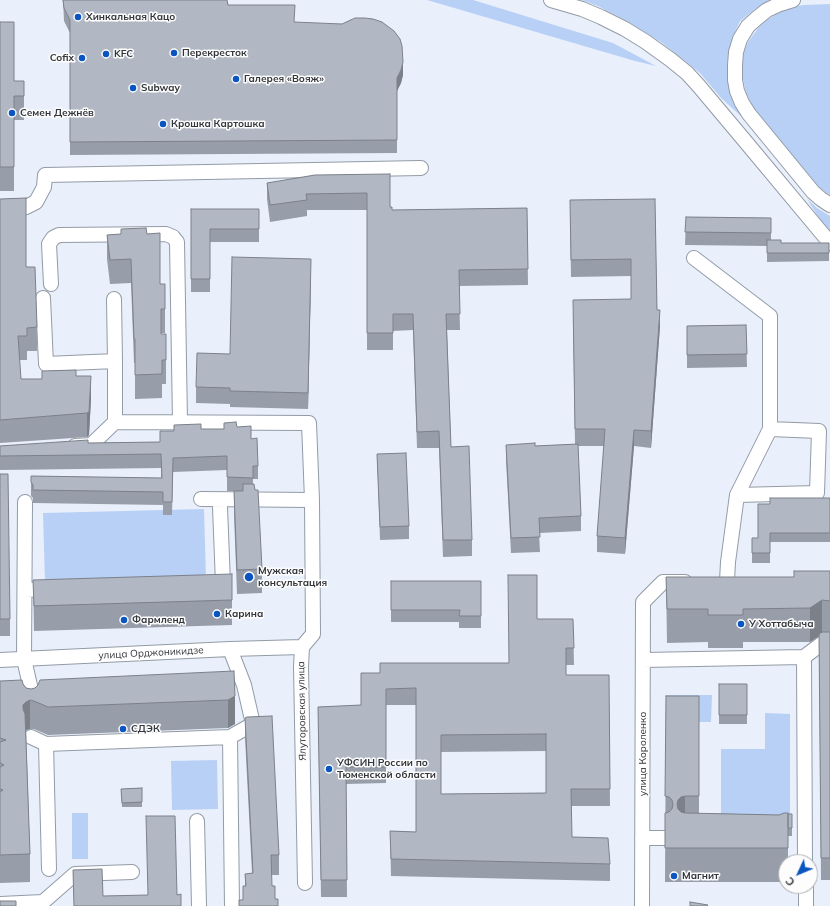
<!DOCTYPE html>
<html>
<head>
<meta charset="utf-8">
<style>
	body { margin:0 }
	#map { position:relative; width:830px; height:906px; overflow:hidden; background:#e9f0fc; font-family:Mulish,sans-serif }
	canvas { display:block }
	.north { position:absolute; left:778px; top:854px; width:40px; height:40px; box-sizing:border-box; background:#fdfdfd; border:1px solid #acadaf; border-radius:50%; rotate:226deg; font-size:11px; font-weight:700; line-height:16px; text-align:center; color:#33363a }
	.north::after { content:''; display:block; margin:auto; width:14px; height:18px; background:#0a55bf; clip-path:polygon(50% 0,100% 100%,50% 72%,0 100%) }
</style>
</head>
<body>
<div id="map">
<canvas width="830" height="906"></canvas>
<div class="north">С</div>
</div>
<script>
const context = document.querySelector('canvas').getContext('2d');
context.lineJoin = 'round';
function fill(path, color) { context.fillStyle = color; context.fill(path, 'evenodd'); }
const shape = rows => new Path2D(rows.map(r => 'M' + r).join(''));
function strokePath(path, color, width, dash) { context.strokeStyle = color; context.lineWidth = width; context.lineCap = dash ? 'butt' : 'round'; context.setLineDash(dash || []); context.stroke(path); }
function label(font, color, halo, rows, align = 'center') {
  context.font = font + ' Mulish,sans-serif'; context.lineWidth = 3; context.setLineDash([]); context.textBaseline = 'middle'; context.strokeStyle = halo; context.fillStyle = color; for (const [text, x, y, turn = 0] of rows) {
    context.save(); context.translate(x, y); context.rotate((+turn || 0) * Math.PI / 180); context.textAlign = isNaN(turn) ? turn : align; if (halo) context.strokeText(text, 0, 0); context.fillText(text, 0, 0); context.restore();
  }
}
const green = shape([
	[427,0,473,0,613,43,656,66,635,61],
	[581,0,771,0,755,9,740,21,733,36,731,44,727,65,728,84,733,101,742,117,721,98,700,73,661,42,627,21,598,6],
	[830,4,830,196,819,187,809,177,755,110,746,94,742,73,742,61,744,51,748,42,759,27,767,20,783,10,793,7,803,5],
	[807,199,817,208,830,216,830,232,821,221],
	[204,509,206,579,45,583,43,513],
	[666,695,712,695,711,722,666,722],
	[765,713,790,714,790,815,721,824,721,749,765,749],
	[217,760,218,809,172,810,171,761],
	[72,813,88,813,88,859,72,859]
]);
const minor = shape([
	[551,0,582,9,601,17,625,29,646,42,671,60,687,73,698,85,745,141,830,243],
	[793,0,780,4,767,10,757,18,748,26,740,39,736,52,735,65,735,80,737,91,742,103,749,114,813,192,821,199,830,205],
	[0,210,9,210,26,207,36,202,44,187,45,175,421,168],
	[694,258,770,316,770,429,737,495,728,562,727,581],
	[51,284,49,244,53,238,59,235,166,234,173,237,177,242,180,422],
	[43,298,46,364,115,361,114,299],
	[115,361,115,422,309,423,312,500,313,634,302,647,301,667,305,883],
	[75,446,91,445,115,422],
	[737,495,817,493,819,431,770,429],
	[201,499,312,500],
	[25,502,24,659,31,690,31,707],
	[214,584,223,584,220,507],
	[25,590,51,589],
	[804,657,805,862],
	[0,660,230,649,302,647],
	[643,660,804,657,824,642,830,643],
	[31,737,46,744,230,737,232,906],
	[230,737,253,724,244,685,230,649],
	[46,744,49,869],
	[197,821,199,906],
	[642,838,665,838],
	[806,886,806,906],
	[0,904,43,902,75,874,132,872],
	[642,906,643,602,663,582,685,582]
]);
const wall = shape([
	[63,0,227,0,228,5,295,22,403,75,401,83,397,91,397,153,70,155,70,33,64,21],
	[0,22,14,81,24,81,24,120,14,120,14,191,0,191],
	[390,174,390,207,392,210,527,208,528,285,459,286,460,330,447,330,451,447,472,540,472,556,443,557,439,448,417,448,413,330,393,331,393,350,367,350,367,210,307,210,307,216,270,222,267,199,267,183],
	[0,199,26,267,37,327,37,351,27,351,27,360,19,360,21,379,42,379,42,371,76,376,91,399,89,435,87,437,0,443],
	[655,199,657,310,660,326,651,448,634,446,625,554,597,552,597,536,604,446,578,446,581,516,581,531,539,533,540,552,511,553,506,460,506,445,535,446,575,444,573,317,631,299,631,276,571,277,570,217],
	[191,209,259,209,259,242,210,242,210,292,191,292],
	[686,217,771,218,771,240,781,243,829,243,829,261,767,262,767,246,685,245],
	[121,229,147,234,160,284,165,284,165,333,161,333,161,334,166,334,166,384,162,384,162,398,135,399,135,363,134,363,131,283,110,284,107,259,107,235,121,234],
	[311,275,308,409,230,407,230,404,196,403,196,387,230,354],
	[746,325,747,367,687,368,687,326],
	[174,425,201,429,224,429,237,427,251,439,258,466,258,479,253,479,253,484,262,569,262,593,237,594,234,515,234,491,237,491,227,491,227,470,173,472,172,515,163,515,163,505,33,503,33,498,31,496,31,476,161,478,161,468,0,470,0,446,88,443,160,442,160,431,174,431],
	[377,454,409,526,409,539,380,540],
	[0,474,10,619,10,636,0,636],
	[830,498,830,542,770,542,770,563,752,563,752,538,758,538,770,504],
	[830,571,830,880,821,880,819,636,810,642,743,642,743,648,708,648,708,642,667,643,666,577,794,577],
	[33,580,232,600,232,625,34,631],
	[391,581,481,581,481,628,459,628,459,622,391,622],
	[537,619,573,619,574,665,566,665,566,675,609,675,610,806,571,806,572,837,610,864,610,881,391,876,390,831,416,832,416,705,386,705,386,783,346,784,347,897,321,897,318,707,361,705,380,673,509,663],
	[546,751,546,793,441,794,441,752],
	[234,671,235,724,228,728,48,735,34,729,30,729,26,730,30,854,30,882,0,883,0,681,23,684,26,688,31,689],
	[719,684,747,684,747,724,719,724],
	[666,696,699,696,699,813,779,815,792,814,792,836,788,836,788,862,786,862,786,882,665,882],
	[245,718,279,855,279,875,271,875,245,886,245,874,252,873,245,738],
	[142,788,142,807,122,807,121,789],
	[73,870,103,896,177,895,181,906,74,906]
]);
const shadedWall = shape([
	[403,62,403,75,401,83,397,91,397,153,397,78],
	[311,259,311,275,308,409,308,393],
	[660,310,660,326,651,448,651,431],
	[91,376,91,399,89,435,87,437,87,413],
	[634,430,634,446,625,554,625,538],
	[822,600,822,634,810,642,810,608],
	[235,696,235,724,228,728,228,700],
	[30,700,30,729,26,730,23,734,23,705,26,702],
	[685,796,685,830,678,834,677,804,678,800,681,797]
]);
const building = shape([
	[63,0,227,0,228,5,295,5,294,22,342,24,355,18,365,18,373,19,382,22,394,31,400,39,402,46,403,62,401,70,397,78,397,140,70,142,70,20,64,8,63,0],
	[0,22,14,22,14,81,24,81,24,96,14,96,14,167,0,167,0,22],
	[390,174,390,207,392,207,392,210,527,208,528,269,459,270,460,314,446,314,451,447,469,446,472,540,443,540,439,431,417,432,413,314,393,314,393,333,367,333,367,193,306,194,307,200,270,205,267,183,315,175,390,174],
	[26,198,26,267,35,267,37,327,27,328,27,336,18,336,21,379,42,379,42,371,76,370,76,376,91,376,89,412,87,413,0,420,0,199,26,198],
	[655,199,657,310,660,310,651,431,634,430,625,538,597,536,605,429,575,429,573,300,631,299,631,259,571,260,570,200,655,199],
	[191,209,259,209,259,229,210,229,210,279,191,279,191,209],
	[686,217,771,218,771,233,685,232,686,217],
	[146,228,147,234,160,233,160,284,165,284,165,309,161,309,161,334,166,334,166,360,162,360,162,374,135,375,135,339,134,339,131,259,110,260,107,235,121,234,121,229,146,228],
	[767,240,781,240,781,243,829,243,829,253,767,253,767,240],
	[232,257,311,259,308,393,230,391,230,388,196,387,197,353,230,354,232,257],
	[746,325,747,354,687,355,687,326,746,325],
	[236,422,237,427,251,426,251,439,257,438,258,466,253,466,253,478,227,477,227,456,173,458,172,502,163,502,163,492,33,490,33,485,31,482,31,476,162,478,161,454,0,456,0,446,88,440,88,443,160,442,160,431,174,431,174,425,201,424,201,429,224,429,224,423,236,422],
	[535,443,535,446,578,444,581,516,539,518,540,537,511,538,506,445,535,443],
	[406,453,409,526,380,527,377,454,406,453],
	[0,474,8,474,10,619,0,619,0,474],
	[243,484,254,484,255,490,258,490,262,569,237,570,234,491,243,491,243,484],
	[770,498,830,498,830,533,770,533,770,553,752,553,752,538,758,538,758,504,770,504,770,498],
	[794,571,830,571,830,601,822,600,810,608,743,609,743,615,708,615,708,609,667,609,666,577,794,577,794,571],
	[232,574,232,600,34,606,33,580,232,574],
	[508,575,537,575,537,619,573,619,574,648,566,648,566,675,609,675,610,789,571,789,572,837,608,838,610,864,391,859,390,831,416,832,416,688,386,689,386,767,346,767,347,880,321,880,318,707,361,705,361,673,380,673,380,663,509,663,508,575],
	[546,734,546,793,441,794,441,735,546,734],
	[391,581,481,581,481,616,459,616,460,610,391,610,391,581],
	[822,632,830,632,830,858,821,858,819,634,822,632],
	[234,671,235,696,228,700,48,707,34,701,30,700,26,702,23,705,23,709,25,714,30,854,0,855,0,792,3,790,0,789,0,767,4,765,0,763,0,742,6,740,0,738,0,681,22,680,23,684,26,688,31,689,35,688,38,685,40,680,234,671],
	[719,684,747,684,747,715,719,715,719,684],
	[666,696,699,696,699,796,685,796,681,797,678,800,677,804,678,809,681,812,685,813,779,815,784,813,788,813,788,848,665,848,665,813,669,812,672,809,673,805,672,800,669,797,665,796,666,696],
	[272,716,279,855,271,855,272,886,275,886,275,899,278,899,278,906,239,906,239,900,243,900,243,886,246,886,245,874,253,873,245,718,247,717,272,716],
	[142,788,142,802,122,803,121,789,142,788],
	[788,814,792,814,792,828,788,828,788,814],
	[146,816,175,816,177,895,181,894,181,906,74,906,73,870,102,869,103,896,148,895,146,816],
	[0,901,16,901,16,906,0,906,0,901],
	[690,902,708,905,707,906,690,906,690,902]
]);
const markers = [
	[78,17,4,"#0a55bf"],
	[174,53,4,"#0a55bf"],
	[106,54,4,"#0a55bf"],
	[82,58,4,"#0a55bf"],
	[236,79,4,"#0a55bf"],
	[133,88,4,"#0a55bf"],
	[12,113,4,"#0a55bf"],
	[163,124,4,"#0a55bf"],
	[249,577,5,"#0a55bf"],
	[217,614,4,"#0a55bf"],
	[124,620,4,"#0a55bf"],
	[741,624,4,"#0a55bf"],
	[123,729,4,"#0a55bf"],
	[329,769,4,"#0a55bf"],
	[674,876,4,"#0a55bf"]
];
const poiNames = [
	["Хинкальная Кацо",86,17],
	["Перекресток",182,53],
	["KFC",114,54],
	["Cofix",74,58,"right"],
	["Галерея «Вояж»",244,79],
	["Subway",141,88],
	["Семен Дежнёв",20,113],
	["Крошка Картошка",171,124],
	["Мужская",258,571],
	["консультация",258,583],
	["Карина",225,614],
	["Фармленд",132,620],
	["У Хоттабыча",749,624],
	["СДЭК",131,729],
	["УФСИН России по",337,763],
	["Тюменской области",337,775],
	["Магнит",682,876]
];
const streetNames = [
	["улица Орджоникидзе",151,653,-3],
	["Ялуторовская улица",302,711,-91],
	["улица Короленко",643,754,-90]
];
fill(green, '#b8d0f5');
strokePath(minor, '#939ba6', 16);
strokePath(minor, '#fff', 14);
fill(wall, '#989ea9');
fill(shadedWall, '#7c8189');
fill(building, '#b1b8c4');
strokePath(building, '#7c8189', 1);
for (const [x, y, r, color] of markers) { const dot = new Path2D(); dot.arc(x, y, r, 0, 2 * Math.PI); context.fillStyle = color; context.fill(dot); strokePath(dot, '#fdfdfd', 1.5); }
label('bold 10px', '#33363a', '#fdfdfd', poiNames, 'left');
label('10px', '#33363a', '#fdfdfd', streetNames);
</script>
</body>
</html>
